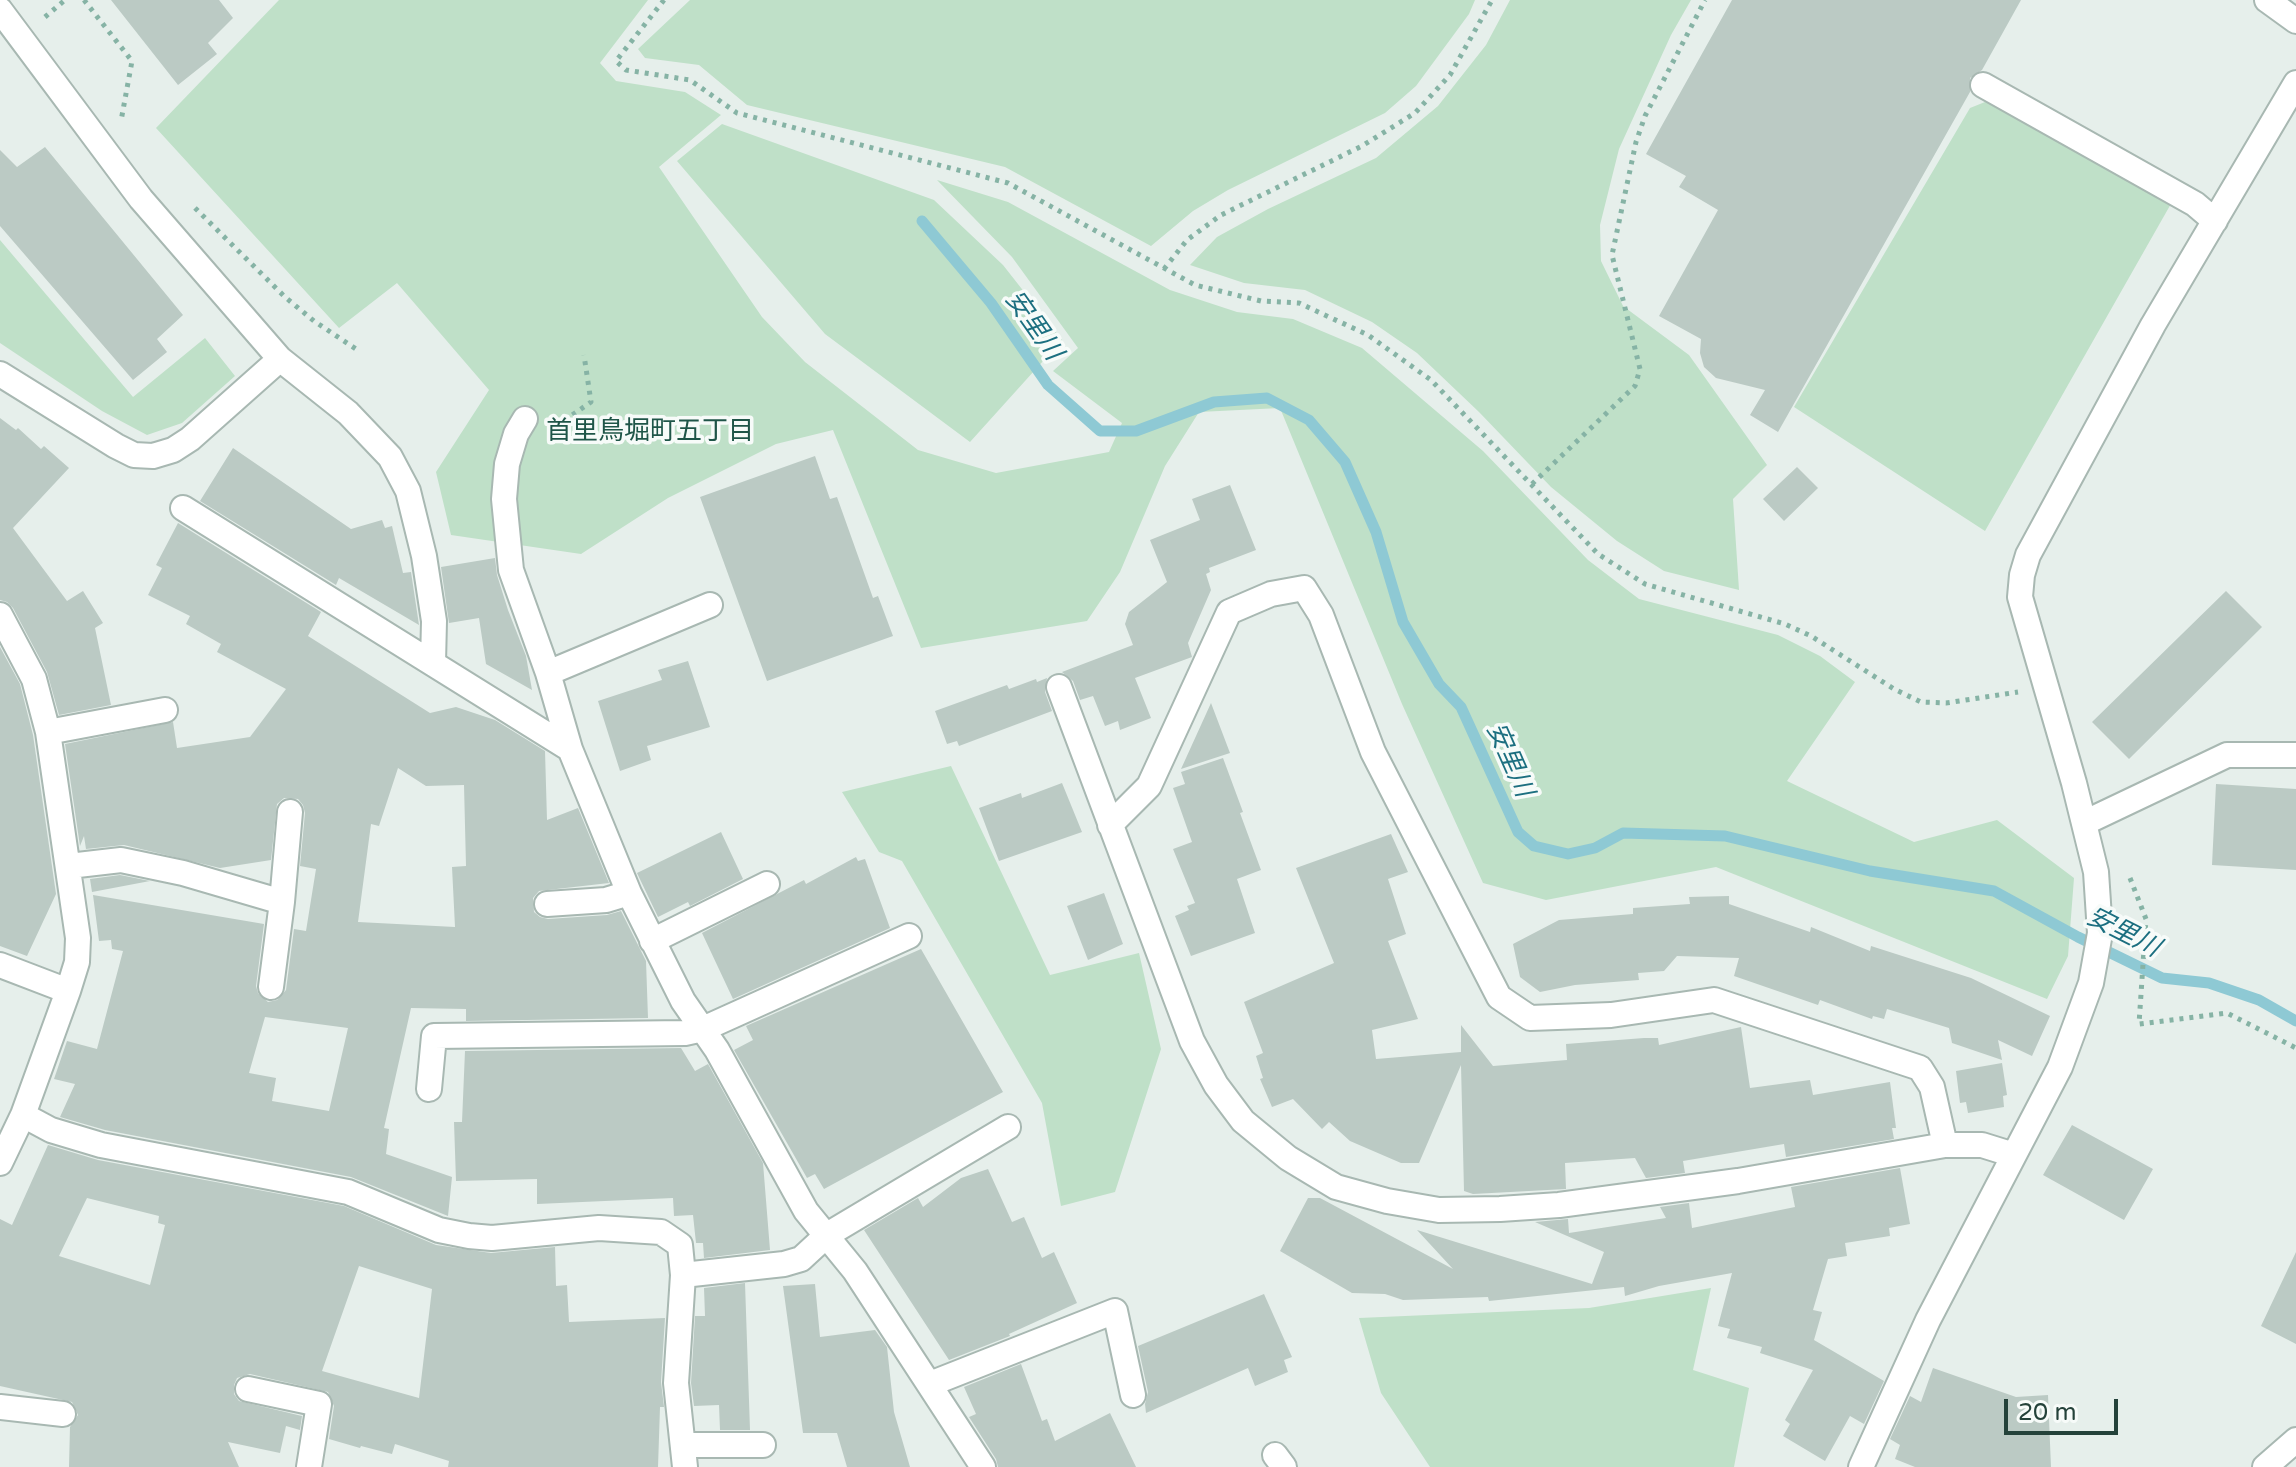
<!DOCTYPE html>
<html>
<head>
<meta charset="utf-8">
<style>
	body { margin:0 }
	#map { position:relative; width:2296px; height:1467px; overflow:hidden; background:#e6efeb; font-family:"Varela Round",sans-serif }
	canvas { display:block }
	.scale { position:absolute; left:2004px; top:1399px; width:114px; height:36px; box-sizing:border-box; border:4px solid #24423a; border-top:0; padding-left:10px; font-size:24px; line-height:28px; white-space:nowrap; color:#24423a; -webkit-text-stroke:6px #f7fbf9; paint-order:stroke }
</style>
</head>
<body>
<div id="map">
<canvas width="2296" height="1467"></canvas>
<div class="scale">20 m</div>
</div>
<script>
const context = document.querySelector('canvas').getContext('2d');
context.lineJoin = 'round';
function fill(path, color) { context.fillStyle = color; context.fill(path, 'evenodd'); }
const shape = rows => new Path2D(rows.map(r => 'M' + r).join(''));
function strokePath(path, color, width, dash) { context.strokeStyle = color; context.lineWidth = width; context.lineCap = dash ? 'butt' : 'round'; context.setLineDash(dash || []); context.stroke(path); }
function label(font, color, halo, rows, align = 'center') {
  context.font = font + ' "Varela Round","Noto Sans JP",sans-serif'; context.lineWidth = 7; context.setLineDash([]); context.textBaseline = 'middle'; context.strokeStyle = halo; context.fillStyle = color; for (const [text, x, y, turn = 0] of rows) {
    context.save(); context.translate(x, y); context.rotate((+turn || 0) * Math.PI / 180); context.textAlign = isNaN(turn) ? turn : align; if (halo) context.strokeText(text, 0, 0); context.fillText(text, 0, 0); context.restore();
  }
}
const green = shape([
	[279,0,648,0,600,63,616,81,685,92,721,115,659,167,762,317,805,362,918,450,996,473,1109,452,1122,423,1053,371,1078,348,1012,257,937,180,1008,202,1170,290,1237,312,1293,319,1362,348,1483,451,1588,560,1639,599,1778,635,1820,656,1855,682,1787,781,1914,842,1997,820,2074,878,2068,956,2047,999,1716,867,1546,900,1483,883,1402,704,1280,408,1199,412,1165,466,1120,572,1087,621,921,648,833,430,776,444,668,498,581,554,451,535,436,472,489,390,397,283,339,328,156,128],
	[690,0,1475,0,1469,14,1416,86,1385,113,1228,190,1193,211,1151,246,1005,167,747,105,699,65,645,58,638,49],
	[1510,0,1691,0,1671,35,1619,149,1600,225,1601,261,1623,306,1689,355,1767,465,1733,499,1739,590,1664,571,1617,541,1551,487,1479,412,1417,353,1372,322,1305,290,1244,283,1190,265,1217,237,1268,209,1376,158,1438,106,1486,45],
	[1985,102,2000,106,2172,202,1985,531,1794,407,1970,108],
	[722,124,934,200,1003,265,1062,340,970,442,825,334,677,161],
	[0,240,133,397,205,338,235,376,182,423,147,435,102,411,0,343],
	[951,766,1050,975,1139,953,1161,1049,1115,1192,1061,1206,1042,1103,902,861,879,852,842,792],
	[1711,1288,1693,1370,1749,1388,1734,1467,1430,1467,1381,1393,1359,1318,1589,1308]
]);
const stream = shape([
	[922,221,991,303,1048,385,1100,431,1136,431,1214,402,1267,398,1309,420,1345,462,1376,532,1403,622,1439,684,1461,707,1518,832,1534,846,1568,854,1595,848,1623,833,1725,836,1870,871,1994,891,2078,937,2162,978,2209,983,2259,1000,2296,1021]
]);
const building = shape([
	[111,0,219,0,233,18,208,43,217,54,178,85],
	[1732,0,2021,0,1982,70,1970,78,1970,92,1778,432,1750,415,1765,390,1716,378,1704,367,1700,353,1701,339,1659,316,1718,210,1679,187,1686,176,1646,154],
	[45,147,183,315,157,339,167,352,133,380,0,226,0,150,17,167],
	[0,418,16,430,18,428,41,449,44,446,69,468,13,528,67,601,83,591,103,623,95,628,111,705,59,715,47,672,13,608,7,602,0,600],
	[233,448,351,529,382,520,385,528,392,526,403,573,411,572,419,625,339,578,336,585,200,501],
	[815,456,830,499,837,497,873,598,878,596,893,636,767,681,700,497],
	[1797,467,1818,488,1784,521,1763,499],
	[1230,485,1256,550,1209,568,1210,572,1206,574,1211,590,1188,643,1192,657,1135,678,1151,718,1120,730,1118,721,1105,726,1093,696,1080,700,1073,681,1062,672,1133,645,1125,624,1129,612,1167,582,1150,540,1200,520,1192,499],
	[178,523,321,612,308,636,430,713,456,707,495,720,545,751,547,820,578,808,609,883,539,891,533,898,534,912,540,917,548,919,607,915,621,911,646,961,648,1018,466,1021,466,1009,411,1008,384,1128,389,1129,386,1154,452,1177,448,1216,351,1177,105,1130,60,1117,75,1084,54,1079,67,1041,97,1049,123,951,112,949,111,940,99,941,93,895,264,924,256,986,258,993,268,1002,277,1000,286,990,294,929,306,931,316,869,300,866,305,813,303,805,298,799,284,798,277,804,271,860,220,868,124,845,86,849,84,836,80,846,65,744,173,722,177,748,250,737,286,689,217,652,221,644,186,624,190,616,148,595,162,568,156,565],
	[398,768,426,786,464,785,466,866,452,867,455,927,358,922,371,824,379,826],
	[265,1017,348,1028,329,1111,272,1101,276,1078,249,1073],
	[495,558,497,575,508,610,526,656,532,690,486,664,479,618,449,623,441,567],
	[2226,591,2262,627,2129,759,2092,722],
	[0,647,20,684,33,735,56,894,27,956,0,946],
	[688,661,710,727,647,746,651,760,620,771,598,701,662,680,658,670],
	[1047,678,1045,692,1052,711,959,746,957,741,947,744,935,711,1007,685,1009,689,1036,679,1037,682],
	[1211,703,1230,753,1181,769],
	[1223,758,1243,812,1240,813,1261,870,1237,879,1255,933,1191,956,1175,916,1189,910,1187,906,1195,903,1173,849,1192,842,1173,788,1185,784,1181,772],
	[1062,783,1082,832,999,861,979,808,1021,793,1022,798],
	[2216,784,2296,789,2296,870,2212,865],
	[721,832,743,879,690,906,688,902,658,917,637,873],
	[1391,834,1408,872,1388,879,1406,934,1388,941,1418,1019,1372,1030,1376,1059,1461,1052,1461,1025,1493,1066,1567,1060,1566,1044,1644,1038,1658,1038,1659,1045,1741,1027,1750,1088,1810,1080,1813,1095,1890,1082,1896,1128,1892,1128,1894,1139,1786,1157,1784,1144,1683,1161,1685,1173,1646,1178,1635,1158,1565,1163,1566,1189,1473,1194,1464,1191,1461,1065,1419,1163,1401,1163,1350,1141,1329,1122,1322,1129,1293,1099,1272,1107,1260,1079,1263,1078,1256,1056,1263,1053,1244,1002,1334,963,1296,868],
	[856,857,858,861,865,859,890,928,733,999,702,933,804,880,806,884],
	[120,875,150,881,92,892,90,879],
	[1104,893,1123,944,1088,960,1067,906],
	[1729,896,1729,904,1810,932,1811,927,1870,951,1871,946,1971,978,2050,1016,2032,1056,1998,1040,2002,1060,1952,1043,1949,1028,1887,1009,1884,1019,1873,1016,1872,1019,1820,1000,1818,1005,1734,976,1739,958,1677,956,1664,971,1638,973,1639,980,1575,985,1540,992,1520,977,1513,944,1559,920,1633,914,1633,908,1690,904,1689,897],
	[921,949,1003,1092,824,1189,815,1174,807,1178,734,1050,753,1040,746,1026],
	[681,1048,695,1071,708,1064,763,1163,770,1250,704,1258,703,1243,696,1243,693,1215,674,1216,673,1198,537,1204,537,1179,456,1181,454,1122,462,1122,465,1051],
	[2002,1063,2007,1095,2003,1096,2004,1107,1968,1113,1966,1102,1960,1103,1956,1071],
	[2072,1125,2153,1169,2124,1220,2043,1175],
	[48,1145,98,1160,344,1206,436,1245,491,1253,555,1247,556,1286,567,1285,569,1322,665,1318,661,1382,664,1407,660,1407,658,1467,448,1467,449,1461,395,1444,392,1454,361,1446,360,1448,329,1439,334,1406,328,1392,250,1374,237,1378,234,1385,234,1394,239,1401,302,1416,300,1430,286,1426,280,1453,228,1442,239,1467,69,1467,70,1427,78,1415,72,1402,0,1386,0,1219,12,1225],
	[87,1198,159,1216,158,1223,165,1225,150,1285,59,1256],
	[359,1266,432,1289,419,1398,322,1371],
	[1900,1168,1910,1224,1889,1228,1890,1236,1845,1243,1847,1256,1828,1259,1813,1310,1822,1312,1814,1340,1884,1381,1864,1424,1850,1416,1825,1461,1783,1436,1790,1424,1785,1420,1813,1370,1760,1353,1762,1347,1727,1338,1730,1329,1718,1326,1732,1273,1659,1286,1625,1296,1624,1287,1489,1301,1488,1297,1403,1300,1385,1294,1352,1293,1280,1251,1308,1198,1320,1198,1453,1269,1417,1230,1592,1284,1604,1252,1535,1222,1568,1219,1569,1233,1666,1218,1660,1207,1689,1203,1692,1228,1795,1207,1791,1187],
	[988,1169,1012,1222,1024,1217,1042,1258,1054,1252,1077,1303,1009,1334,1010,1336,949,1360,864,1230,918,1198,923,1207,961,1178],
	[2296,1252,2296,1344,2261,1326],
	[745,1283,750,1430,720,1430,719,1405,694,1406,691,1383,695,1316,705,1316,704,1288],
	[815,1284,820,1337,875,1330,887,1347,894,1412,910,1467,847,1467,837,1433,803,1433,783,1286],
	[1264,1294,1292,1357,1284,1360,1288,1372,1255,1386,1248,1368,1146,1413,1145,1404,1148,1392,1138,1346],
	[1021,1364,1042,1421,1047,1419,1055,1441,1110,1413,1136,1467,998,1467,996,1459,969,1417,976,1414,964,1387],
	[1933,1368,2016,1397,2048,1395,2051,1467,1915,1467,1895,1459,1900,1445,1890,1439,1910,1396,1921,1402]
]);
const path = shape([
	[84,0,132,61,121,121],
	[664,0,616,61,626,70,690,80,737,113,1008,183,1195,285,1261,301,1299,303,1368,335,1431,380,1598,554,1645,584,1785,624,1811,636,1894,689,1921,702,1946,703,2018,692],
	[45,17,65,0],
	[195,208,285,297,314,321,359,351],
	[1164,269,1187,240,1221,215,1362,146,1415,113,1450,75,1492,0],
	[554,420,565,420,591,402,584,355],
	[1532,484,1635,386,1640,369,1612,255,1636,142,1645,116,1705,0],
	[2130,878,2146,919,2139,1024,2227,1013,2296,1048]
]);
const minor = shape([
	[2267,0,2296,21],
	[0,10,141,199,280,359,348,413,390,457,408,491,424,556,434,621,433,663],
	[1983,85,2195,204,2215,221],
	[0,374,116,446,134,455,153,456,173,450,190,439,280,359],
	[525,419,516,434,507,464,504,499,511,570,548,673,570,749,629,893,683,1001,717,1050,806,1211,855,1271,983,1467],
	[183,508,570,749],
	[0,615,34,679,48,732,78,938,77,962,68,991,23,1115,0,1163],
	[548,673,710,605],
	[1059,687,1192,1041,1216,1085,1243,1121,1288,1158,1336,1187,1387,1201,1439,1210,1500,1209,1559,1205,1738,1181,1945,1145,1982,1145,2014,1155],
	[48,732,165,710],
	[2084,823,2227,755,2296,755],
	[1110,825,1149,786,1229,612,1271,594,1304,588,1321,615,1373,752,1499,997,1530,1018,1611,1015,1714,1000,1920,1068,1932,1087,1945,1145],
	[69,866,121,860,183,873,282,902,290,812],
	[547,904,606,900,629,893],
	[652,941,767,884],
	[0,965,68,991],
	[271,987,282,902],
	[429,1089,434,1036,685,1033,703,1029,909,936],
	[23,1115,51,1130,101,1145,348,1192,439,1230,469,1236,492,1238,599,1228,661,1232,680,1245,683,1275,676,1383,685,1467],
	[683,1275,784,1264,801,1259,827,1235,1008,1127],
	[930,1384,1115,1311,1133,1395],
	[248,1389,319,1404,309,1467],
	[0,1407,63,1414],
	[684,1445,763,1445],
	[1275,1455,1284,1467],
	[1861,1467,1928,1320,2060,1067,2091,983,2100,933,2096,872,2074,783,2020,597,2022,575,2028,555,2153,325,2296,83],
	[2265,1467,2296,1440]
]);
const waterNames = [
	["安里川",1033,326,55],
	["安里川",1509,760,66],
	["安里川",2123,933,27]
];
const neighbourhoodNames = [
	["首里鳥堀町五丁目",650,432]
];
fill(green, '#bfe0c8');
strokePath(stream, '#8ec9d4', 11);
fill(building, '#bbcac4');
strokePath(minor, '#a8b8b2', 28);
strokePath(path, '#86b3a5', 5, [4, 6]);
strokePath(minor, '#fff', 24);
label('italic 26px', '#1c6f80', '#f7fbf9', waterNames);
label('26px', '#1f5548', '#f7fbf9', neighbourhoodNames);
</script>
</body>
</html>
